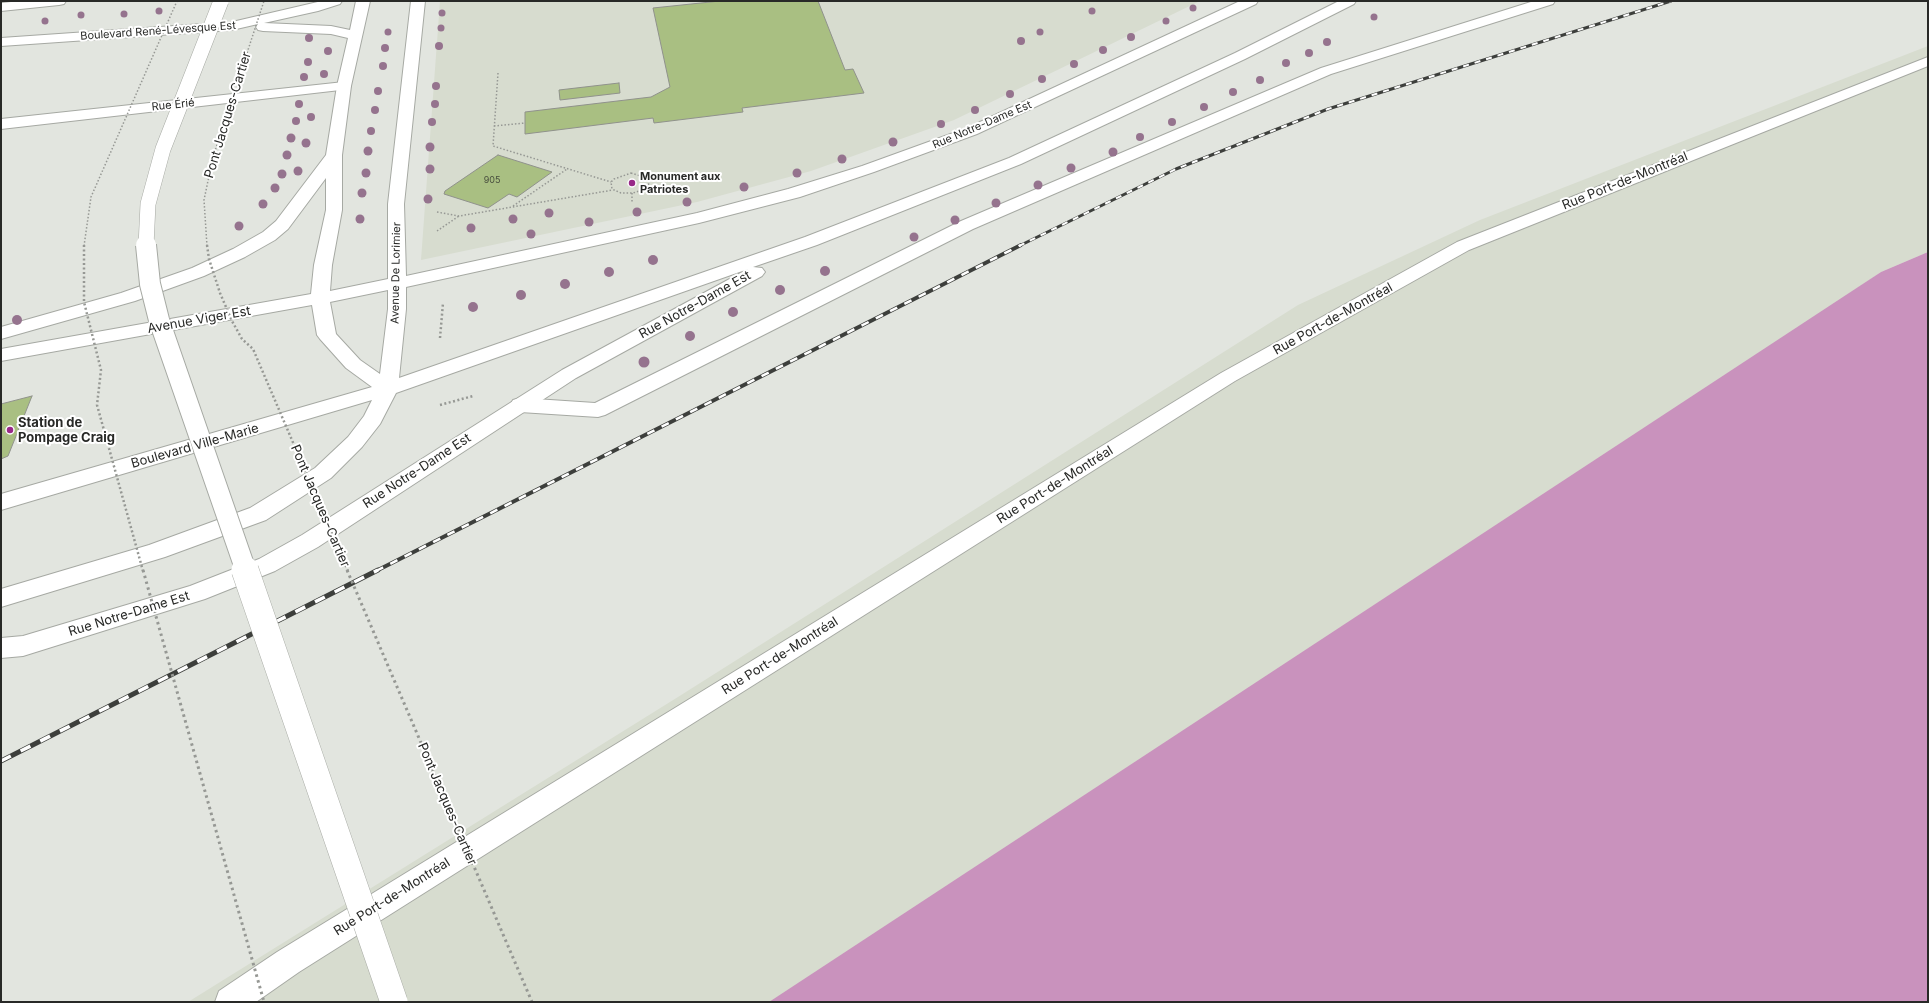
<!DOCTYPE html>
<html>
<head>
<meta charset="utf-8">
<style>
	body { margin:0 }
	#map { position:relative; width:1929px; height:1003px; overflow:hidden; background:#e2e5df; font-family:Inter,sans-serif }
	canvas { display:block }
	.frame { position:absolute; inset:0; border:2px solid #282927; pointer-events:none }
</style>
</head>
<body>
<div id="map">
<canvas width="1929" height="1003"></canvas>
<div class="frame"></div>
</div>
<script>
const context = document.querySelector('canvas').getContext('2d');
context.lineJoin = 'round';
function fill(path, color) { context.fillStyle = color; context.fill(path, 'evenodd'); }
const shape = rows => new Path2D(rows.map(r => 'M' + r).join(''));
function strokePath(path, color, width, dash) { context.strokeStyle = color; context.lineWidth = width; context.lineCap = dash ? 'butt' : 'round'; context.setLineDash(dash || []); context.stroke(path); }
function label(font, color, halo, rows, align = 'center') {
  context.font = font + ' Inter,sans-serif'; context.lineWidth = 4; context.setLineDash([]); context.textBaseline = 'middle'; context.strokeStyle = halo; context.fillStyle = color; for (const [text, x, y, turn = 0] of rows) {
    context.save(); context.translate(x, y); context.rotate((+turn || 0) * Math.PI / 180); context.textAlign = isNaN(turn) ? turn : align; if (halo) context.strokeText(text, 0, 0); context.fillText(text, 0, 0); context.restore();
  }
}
const built = shape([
	[440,1,1200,1,954,120,811,171,697,202,421,260],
	[1928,46,1928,252,1881,272,830,1002,188,1002,678,697,1298,305,1480,220]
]);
const water = shape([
	[1928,252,1928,1002,769,1002,1881,272]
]);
const building = shape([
	[720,1,818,1,845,70,853,69,864,93,742,108,743,112,654,123,653,118,525,134,525,112,651,97,670,87,653,8,720,1],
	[619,83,620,93,560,100,559,90,619,83],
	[498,155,552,172,517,197,509,194,488,208,444,194,445,191,498,155],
	[32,396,8,456,1,459,1,404,32,396]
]);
const pathFar1 = shape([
	[498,73,493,146,611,182],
	[494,126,525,123],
	[631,173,650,179,648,186,645,189,633,193,621,193,612,189,611,182,614,179,631,173],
	[632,193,632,203],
	[513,206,567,169],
	[437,212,459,216,613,190],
	[437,231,459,216]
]);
const path = shape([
	[440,338,443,303],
	[440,405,473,396]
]);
const minor = shape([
	[1534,1,1555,1,1553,4,1331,74,973,229,605,415,598,417,520,412,513,410,510,405,513,400,520,398,595,403,961,221,1321,68,1534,1],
	[1928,57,1928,66,1469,250,1235,381,299,972,256,1002,215,1002,219,991,277,952,1221,373,1457,242,1928,57],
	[344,82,349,83,351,86,349,89,1,129,1,119,344,82]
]);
const major = shape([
	[21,1,66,1,64,4,59,5,1,11,1,3,21,1],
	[322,1,342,1,340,4,318,11,264,23,331,26,350,30,356,1,370,1,351,86,342,155,342,210,332,265,330,291,388,279,388,204,411,1,425,1,404,204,406,276,697,213,788,189,862,166,967,128,1240,1,1258,1,1256,4,977,134,874,172,800,197,699,223,406,287,406,309,399,378,805,237,1009,158,1235,53,1339,1,1356,1,1354,4,1245,59,1021,164,817,245,753,267,762,268,765,272,762,276,576,378,318,547,275,571,205,599,23,656,1,658,1,638,23,636,190,586,259,559,302,535,562,370,748,269,396,393,380,424,362,447,331,478,266,520,165,557,1,607,1,589,149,545,250,508,315,468,348,437,364,416,372,400,1,510,1,494,372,387,346,368,320,339,317,335,312,305,1,361,1,349,311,294,314,265,326,210,326,178,288,229,275,240,245,257,204,276,135,301,1,339,1,327,121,293,192,268,233,249,263,232,276,221,326,155,337,86,348,38,331,34,263,31,258,30,256,27,258,24,232,30,1,46,1,38,232,22,322,1],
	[388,290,388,309,380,374,360,360,336,334,330,302,388,290]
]);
const railFar2 = shape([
	[1019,246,1176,169,1328,109,1671,1]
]);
const railFar1 = shape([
	[376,571,1021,245]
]);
const rail = shape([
	[1,761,378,570]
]);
const pathBridgeFar2 = shape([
	[84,246,91,197,177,1],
	[207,246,204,200,213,157,264,1]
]);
const pathBridgeFar1 = shape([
	[84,245,84,302,101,370,97,405,143,571],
	[207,245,209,259,220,293,232,321,242,339,253,349,348,571]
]);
const pathBridge = shape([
	[143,570,264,1002],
	[347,570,532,1002]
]);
const majorBridgeFar2 = shape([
	[146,246,148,204,163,149,221,1]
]);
const majorBridgeFar1 = shape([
	[146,245,150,284,159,320,246,571]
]);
const majorBridge = shape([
	[245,570,394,1002]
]);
const trees = [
	[1193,8,3.5],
	[159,11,3.5],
	[1092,11,3.5],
	[442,13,3.5],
	[124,14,3.5],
	[81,15,3.5],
	[1374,17,3.5],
	[45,21,3.5],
	[1166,21,3.5],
	[441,28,3.5],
	[388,32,3.5],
	[1040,32,3.5],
	[1131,37,4],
	[309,38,4],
	[1021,41,4],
	[1327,42,4],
	[439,46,4],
	[385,48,4],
	[1103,50,4],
	[328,51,4],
	[1309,53,4],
	[308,62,4],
	[1286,63,4],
	[1074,64,4],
	[383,66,4],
	[324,74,4],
	[304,77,4],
	[1042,79,4],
	[1260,80,4],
	[436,86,4],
	[378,91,4],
	[1233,92,4],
	[1010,94,4],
	[299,104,4],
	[435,104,4],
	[1204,107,4],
	[375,110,4],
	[975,110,4],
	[311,117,4],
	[296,121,4],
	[432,122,4],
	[1172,122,4],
	[941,124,4],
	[371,131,4],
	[1140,137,4],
	[291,138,4.5],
	[893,142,4.5],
	[306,143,4.5],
	[430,147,4.5],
	[368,151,4.5],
	[1113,152,4.5],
	[287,155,4.5],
	[842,159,4.5],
	[1071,168,4.5],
	[430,169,4.5],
	[298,171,4.5],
	[366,173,4.5],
	[797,173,4.5],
	[282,174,4.5],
	[1038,185,4.5],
	[744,187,4.5],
	[275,188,4.5],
	[362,193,4.5],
	[428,199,4.5],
	[687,202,4.5],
	[996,203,4.5],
	[263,204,4.5],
	[637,212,4.5],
	[549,213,4.5],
	[360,219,4.5],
	[513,219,4.5],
	[955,220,4.5],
	[589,222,4.5],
	[239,226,4.5],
	[471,228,4.5],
	[531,234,4.5],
	[914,237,4.5],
	[653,260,5],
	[825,271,5],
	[609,272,5],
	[565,284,5],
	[780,290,5],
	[521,295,5],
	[473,307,5],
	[733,312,5],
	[17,320,5],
	[690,336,5],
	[644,362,5.5]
];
const markers = [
	[632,183,4,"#982988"],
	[10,430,4,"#982988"]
];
const farNumbernames = [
	["905",492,180]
];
const farStreetnames = [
	["Boulevard René-Lévesque Est",158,31,-4],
	["Rue Érié",173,105,-6],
	["Rue Notre-Dame Est",982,125,-23],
	["Avenue De Lorimier",396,273,-89]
];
const farPoinames = [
	["Monument aux",640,177],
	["Patriotes",640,190]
];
const streetNames = [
	["Pont Jacques-Cartier",228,115,-73],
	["Rue Port-de-Montréal",1625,181,-22],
	["Rue Notre-Dame Est",695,305,-29],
	["Rue Port-de-Montréal",1333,319,-29],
	["Avenue Viger Est",199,320,-10],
	["Boulevard Ville-Marie",195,446,-16],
	["Rue Notre-Dame Est",417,471,-33],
	["Rue Port-de-Montréal",1055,485,-32],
	["Pont Jacques-Cartier",320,506,67],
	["Rue Notre-Dame Est",129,614,-17],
	["Rue Port-de-Montréal",780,656,-32],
	["Pont Jacques-Cartier",447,804,67],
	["Rue Port-de-Montréal",392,897,-32]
];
const poiNames = [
	["Station de",18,423],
	["Pompage Craig",18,438]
];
fill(built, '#d7dccf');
fill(water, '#c992bd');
fill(building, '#a9bf82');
strokePath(building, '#90928c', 1);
strokePath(minor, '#a6a9a3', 2);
strokePath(major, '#a6a9a3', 2);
strokePath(pathFar1, '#969894', 1.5, [1.5, 2]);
strokePath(path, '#969894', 2.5, [2, 2.5]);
fill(minor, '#fff');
fill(major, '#fff');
strokePath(railFar2, '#3d3f3c', 3);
strokePath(railFar1, '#3d3f3c', 4);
strokePath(rail, '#3d3f3c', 5);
strokePath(railFar2, '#fff', 2, [6]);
strokePath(railFar1, '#fff', 2.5, [8]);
strokePath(rail, '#fff', 3.5, [11]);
strokePath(majorBridgeFar2, '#a6a9a3', 16, []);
strokePath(majorBridgeFar1, '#a6a9a3', 22, []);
strokePath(majorBridge, '#a6a9a3', 28, []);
strokePath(pathBridgeFar2, '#969894', 1.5, [1.5, 2]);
strokePath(pathBridgeFar1, '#969894', 2.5, [2, 2.5]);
strokePath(pathBridge, '#969894', 3, [2.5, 3.5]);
strokePath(majorBridgeFar2, '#fff', 15);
strokePath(majorBridgeFar1, '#fff', 20);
strokePath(majorBridge, '#fff', 27);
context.fillStyle = '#95738e';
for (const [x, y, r] of trees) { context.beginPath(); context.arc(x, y, r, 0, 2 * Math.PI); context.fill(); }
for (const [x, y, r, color] of markers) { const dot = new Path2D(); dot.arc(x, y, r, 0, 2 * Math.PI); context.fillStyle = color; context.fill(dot); strokePath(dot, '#fff', 1.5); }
label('9px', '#484e3e', null, farNumbernames);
label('11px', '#282927', '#fff', farStreetnames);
label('bold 11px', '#282927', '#fff', farPoinames, 'left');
label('13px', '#282927', '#fff', streetNames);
label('bold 13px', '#282927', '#fff', poiNames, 'left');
</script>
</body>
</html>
